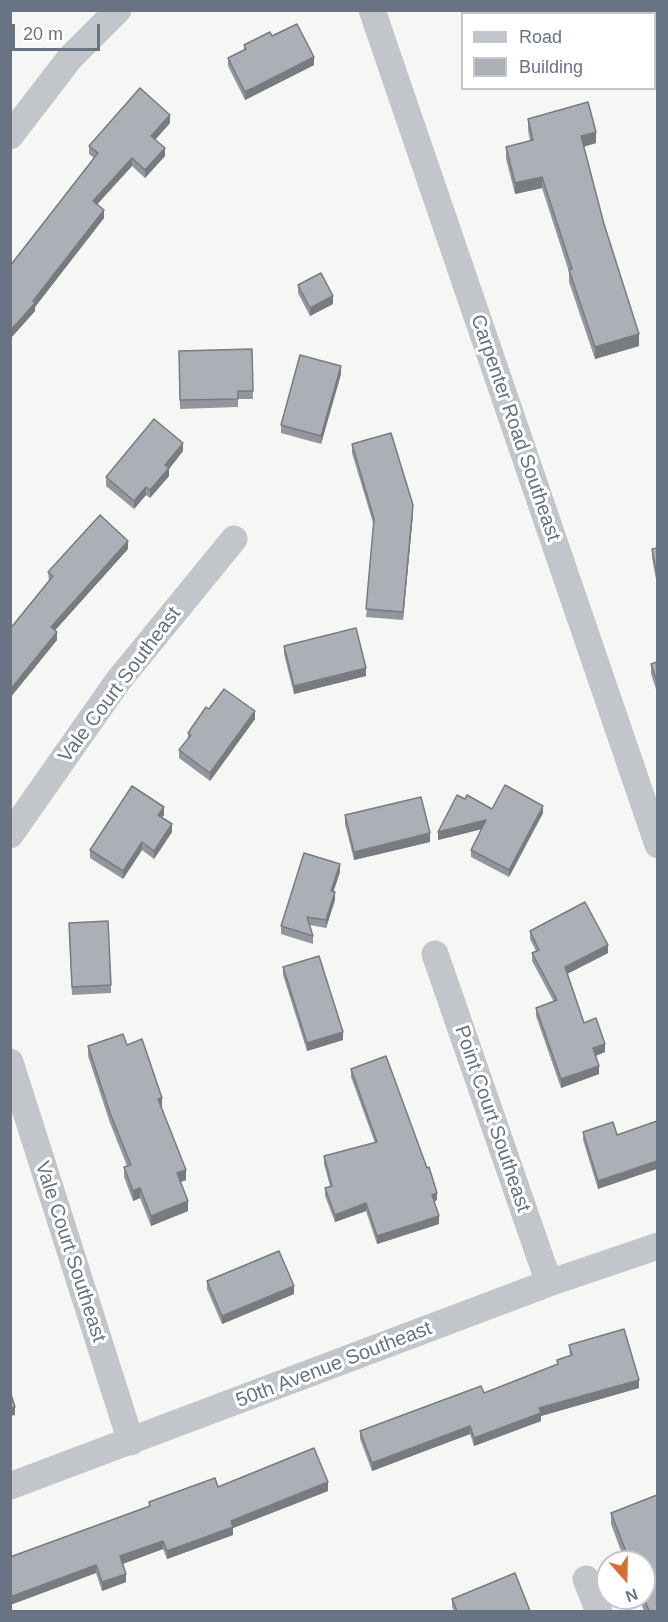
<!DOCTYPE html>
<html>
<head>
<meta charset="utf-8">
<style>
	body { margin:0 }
	#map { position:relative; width:668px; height:1622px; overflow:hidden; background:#f6f7f4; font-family:Helvetica,sans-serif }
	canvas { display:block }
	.frame { position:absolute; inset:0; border:12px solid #687383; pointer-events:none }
	.legend { position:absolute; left:461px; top:12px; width:195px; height:78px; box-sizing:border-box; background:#fff; border:2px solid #c3c7cd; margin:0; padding:8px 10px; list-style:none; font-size:18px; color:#687383 }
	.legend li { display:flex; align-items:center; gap:12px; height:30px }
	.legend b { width:30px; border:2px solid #c3c7cd }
	.north { position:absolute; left:596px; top:1550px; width:60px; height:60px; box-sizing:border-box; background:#fff; border:2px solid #c3c7cd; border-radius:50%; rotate:160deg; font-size:16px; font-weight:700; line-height:24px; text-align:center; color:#687383 }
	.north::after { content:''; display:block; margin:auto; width:21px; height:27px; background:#d76f34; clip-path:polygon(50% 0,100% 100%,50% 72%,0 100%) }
	.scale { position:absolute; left:12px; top:24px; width:88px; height:27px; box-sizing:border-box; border:3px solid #687383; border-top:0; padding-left:8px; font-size:18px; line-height:21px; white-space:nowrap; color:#687383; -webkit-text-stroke:4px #fff; paint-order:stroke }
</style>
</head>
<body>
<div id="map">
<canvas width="668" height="1622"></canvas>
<div class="frame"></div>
<ul class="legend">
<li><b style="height:8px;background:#c2c5c9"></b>Road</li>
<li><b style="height:16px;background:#abb0b7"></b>Building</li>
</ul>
<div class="north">N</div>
<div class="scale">20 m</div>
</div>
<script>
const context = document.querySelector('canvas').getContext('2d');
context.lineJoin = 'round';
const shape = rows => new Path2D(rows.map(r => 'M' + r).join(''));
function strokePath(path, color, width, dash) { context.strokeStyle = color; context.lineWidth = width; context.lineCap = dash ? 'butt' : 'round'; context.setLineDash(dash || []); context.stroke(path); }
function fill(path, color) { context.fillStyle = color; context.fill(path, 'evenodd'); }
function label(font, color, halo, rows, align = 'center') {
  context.font = font + ' Helvetica,sans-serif'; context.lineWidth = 6; context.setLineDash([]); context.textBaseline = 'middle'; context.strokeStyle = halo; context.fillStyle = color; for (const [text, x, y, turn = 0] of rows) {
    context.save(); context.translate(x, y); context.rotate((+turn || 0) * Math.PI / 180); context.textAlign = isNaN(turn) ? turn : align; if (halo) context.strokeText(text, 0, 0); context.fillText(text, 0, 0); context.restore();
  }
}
const street = shape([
	[372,10,658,845],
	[10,136,70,58,118,10],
	[10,835,118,681,234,539],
	[435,954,549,1283],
	[10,1062,131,1442],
	[10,1486,549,1283,658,1246],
	[586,1579,599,1612]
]);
const wall = shape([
	[272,36,314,65,245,100,228,66,228,58,244,50,244,45],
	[528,119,596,143,584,147,604,224,639,346,595,359,569,282,569,272,542,188,515,194,506,159,506,147,530,141,528,130],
	[170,123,155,140,165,156,145,178,132,166,97,204,104,218,35,307,35,311,10,339,10,266,94,158,89,154,89,146],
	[298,285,333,304,310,316,298,293],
	[252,349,253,399,238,399,238,407,180,409,179,351],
	[341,374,321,444,281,433,281,425],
	[352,444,413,514,403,620,366,617,374,526,352,453],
	[183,451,169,469,169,476,150,498,146,495,134,509,106,486,106,477],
	[657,548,657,585,652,557,652,549],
	[128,549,55,630,57,640,10,698,10,629,49,581,48,572],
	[284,646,366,676,294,694,284,654],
	[657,662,657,692,651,674,651,664],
	[209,709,255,719,210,781,179,758,179,750,188,739,188,733],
	[465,799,492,809,543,813,509,877,471,857,471,850,482,829,438,840],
	[164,815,162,818,172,832,154,859,142,850,123,879,90,858,90,850],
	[345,815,430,842,354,860,345,824],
	[340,872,333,892,335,900,326,928,310,925,313,936,313,944,281,934,281,926],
	[69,931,111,985,111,993,72,995],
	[530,931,608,953,567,974,584,1023,605,1052,595,1056,599,1074,561,1088,536,1016,536,1008,554,1002,532,961,532,953,536,951,530,939],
	[283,967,343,1040,307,1051,283,975],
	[127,1045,162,1108,186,1180,181,1182,188,1211,151,1226,140,1198,133,1201,124,1177,124,1167,127,1166,110,1123,88,1056,88,1046],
	[351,1069,437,1200,434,1202,439,1224,377,1244,366,1211,335,1222,325,1196,325,1188,330,1186,324,1164,324,1156,375,1143,351,1077],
	[583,1132,617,1135,598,1189,583,1140],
	[207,1281,294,1294,222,1324,207,1289],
	[569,1345,639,1388,541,1416,541,1421,474,1446,470,1434,372,1471,360,1439,360,1431,484,1393,557,1365,557,1360,570,1356],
	[218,1487,328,1491,233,1528,233,1535,167,1559,163,1549,122,1564,126,1582,102,1591,96,1573,10,1605,10,1557,149,1506,149,1502],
	[657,1495,657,1611,644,1611,639,1598,644,1598,644,1562,625,1562,611,1524,611,1513],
	[452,1599,530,1611,454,1611,452,1607]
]);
const shadedWall = shape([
	[314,57,314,65,245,100,245,92],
	[170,115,170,123,151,144,151,136],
	[596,132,596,143,581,147,581,136],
	[165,148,165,156,145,178,145,170],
	[132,158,132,166,93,209,93,201],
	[542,177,542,188,515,194,515,183],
	[104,210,104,218,35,307,35,311,10,339,10,331],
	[333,296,333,304,310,316,310,308],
	[639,334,639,346,595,359,595,347],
	[341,366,341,374,321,444,321,436],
	[183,443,183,451,169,469,169,476,150,498,150,490,165,465],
	[146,487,146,495,134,509,134,501],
	[413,505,413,514,403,620,403,612],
	[128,541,128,549,51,635,51,627],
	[57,632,57,640,10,698,10,690],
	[366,668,366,676,294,694,294,686],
	[255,711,255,719,210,781,210,773],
	[543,806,543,813,509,877,509,870],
	[164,807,164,815,158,823,158,815],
	[486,820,486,828,438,840,438,832],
	[172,824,172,832,154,859,154,851],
	[430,833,430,842,354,860,354,852],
	[142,842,142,850,123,879,123,871],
	[340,864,340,872,331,899,331,891],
	[335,892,335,900,326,928,326,920],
	[608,945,608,953,565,975,565,967],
	[343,1032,343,1040,307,1051,307,1043],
	[605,1044,605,1052,593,1057,593,1048],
	[599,1066,599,1074,561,1088,561,1079],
	[162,1098,162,1108,158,1099],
	[657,1161,657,1169,598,1189,598,1181],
	[186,1170,186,1180,177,1183,177,1173],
	[140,1188,140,1198,133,1201,133,1191],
	[437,1193,437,1200,432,1202,432,1195],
	[188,1201,188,1211,151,1226,151,1216],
	[366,1203,366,1211,335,1222,335,1215],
	[439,1216,439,1224,377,1244,377,1236],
	[294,1286,294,1294,222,1324,222,1316],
	[639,1380,639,1388,541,1416,541,1421,474,1446,474,1438,539,1408],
	[15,1407,15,1415,10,1416,10,1408],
	[470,1426,470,1434,372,1471,372,1463],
	[328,1482,328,1491,233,1528,233,1535,167,1559,167,1551,231,1521],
	[163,1541,163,1549,120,1565,120,1556],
	[96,1565,96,1573,10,1605,10,1597],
	[126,1574,126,1582,102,1591,102,1582]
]);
const building = shape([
	[297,24,314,57,245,92,228,58,246,49,244,45,270,32,272,36,297,24],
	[140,88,170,115,151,136,165,148,145,170,132,158,93,201,104,210,33,301,35,303,10,331,10,266,98,153,89,146,140,88],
	[588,102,596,132,581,136,604,224,639,334,595,347,569,270,572,269,542,177,515,183,506,147,533,140,528,119,588,102],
	[321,273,333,296,310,308,298,285,321,273],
	[252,349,253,391,238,391,238,399,180,400,179,351,252,349],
	[300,355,341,366,321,436,281,425,300,355],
	[154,419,183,443,165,465,169,468,150,490,146,487,134,501,106,477,154,419],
	[391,433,413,505,403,612,366,609,374,519,352,444,391,433],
	[100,515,128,541,51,627,57,632,10,690,10,629,53,576,48,572,100,515],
	[657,548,657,577,652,549,657,548],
	[356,628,366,668,294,686,284,646,356,628],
	[657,662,657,682,651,664,657,662],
	[224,689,255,711,210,773,179,750,191,735,188,733,206,707,209,709,224,689],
	[505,785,543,806,509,870,471,850,486,820,438,832,457,795,465,799,467,795,492,809,505,785],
	[132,786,164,807,158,815,172,824,154,851,142,842,123,871,90,850,132,786],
	[421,797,430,833,354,852,345,815,421,797],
	[304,853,340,864,331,891,335,892,326,920,307,917,313,936,281,926,304,853],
	[585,902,608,945,565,967,584,1023,596,1018,605,1044,593,1048,599,1066,561,1079,536,1008,557,1000,532,953,539,950,530,931,585,902],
	[108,921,111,985,72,987,69,923,108,921],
	[319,956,343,1032,307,1043,283,967,319,956],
	[123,1034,127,1045,142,1039,162,1098,158,1099,186,1170,177,1173,188,1201,151,1216,140,1188,133,1191,124,1167,131,1165,110,1113,88,1046,123,1034],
	[386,1056,427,1168,429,1167,437,1193,432,1195,439,1216,377,1236,366,1203,335,1215,325,1188,332,1186,324,1156,377,1142,351,1069,386,1056],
	[657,1121,657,1161,598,1181,583,1132,613,1122,617,1135,657,1121],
	[279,1251,294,1286,222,1316,207,1281,279,1251],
	[624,1329,639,1380,539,1408,541,1413,474,1438,470,1426,372,1463,360,1431,481,1386,484,1393,558,1364,557,1360,572,1355,569,1345,624,1329],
	[10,1391,15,1407,10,1408,10,1391],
	[314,1448,328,1482,231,1521,233,1527,167,1551,163,1541,120,1556,126,1574,102,1582,96,1565,10,1597,10,1557,150,1506,149,1502,215,1478,218,1487,314,1448],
	[657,1495,657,1611,649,1611,644,1598,644,1562,630,1562,611,1513,657,1495],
	[515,1573,530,1611,457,1611,452,1599,515,1573]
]);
const streetNames = [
	["Carpenter Road Southeast",515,428,71],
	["Vale Court Southeast",120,685,-53],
	["Point Court Southeast",492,1119,71],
	["Vale Court Southeast",70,1252,72],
	["50th Avenue Southeast",334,1365,-21]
];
strokePath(street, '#c2c5c9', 27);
fill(wall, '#93979d');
fill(shadedWall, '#787b80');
fill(building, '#abb0b7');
strokePath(building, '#787b80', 1.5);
label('20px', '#687383', '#fff', streetNames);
</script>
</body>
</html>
